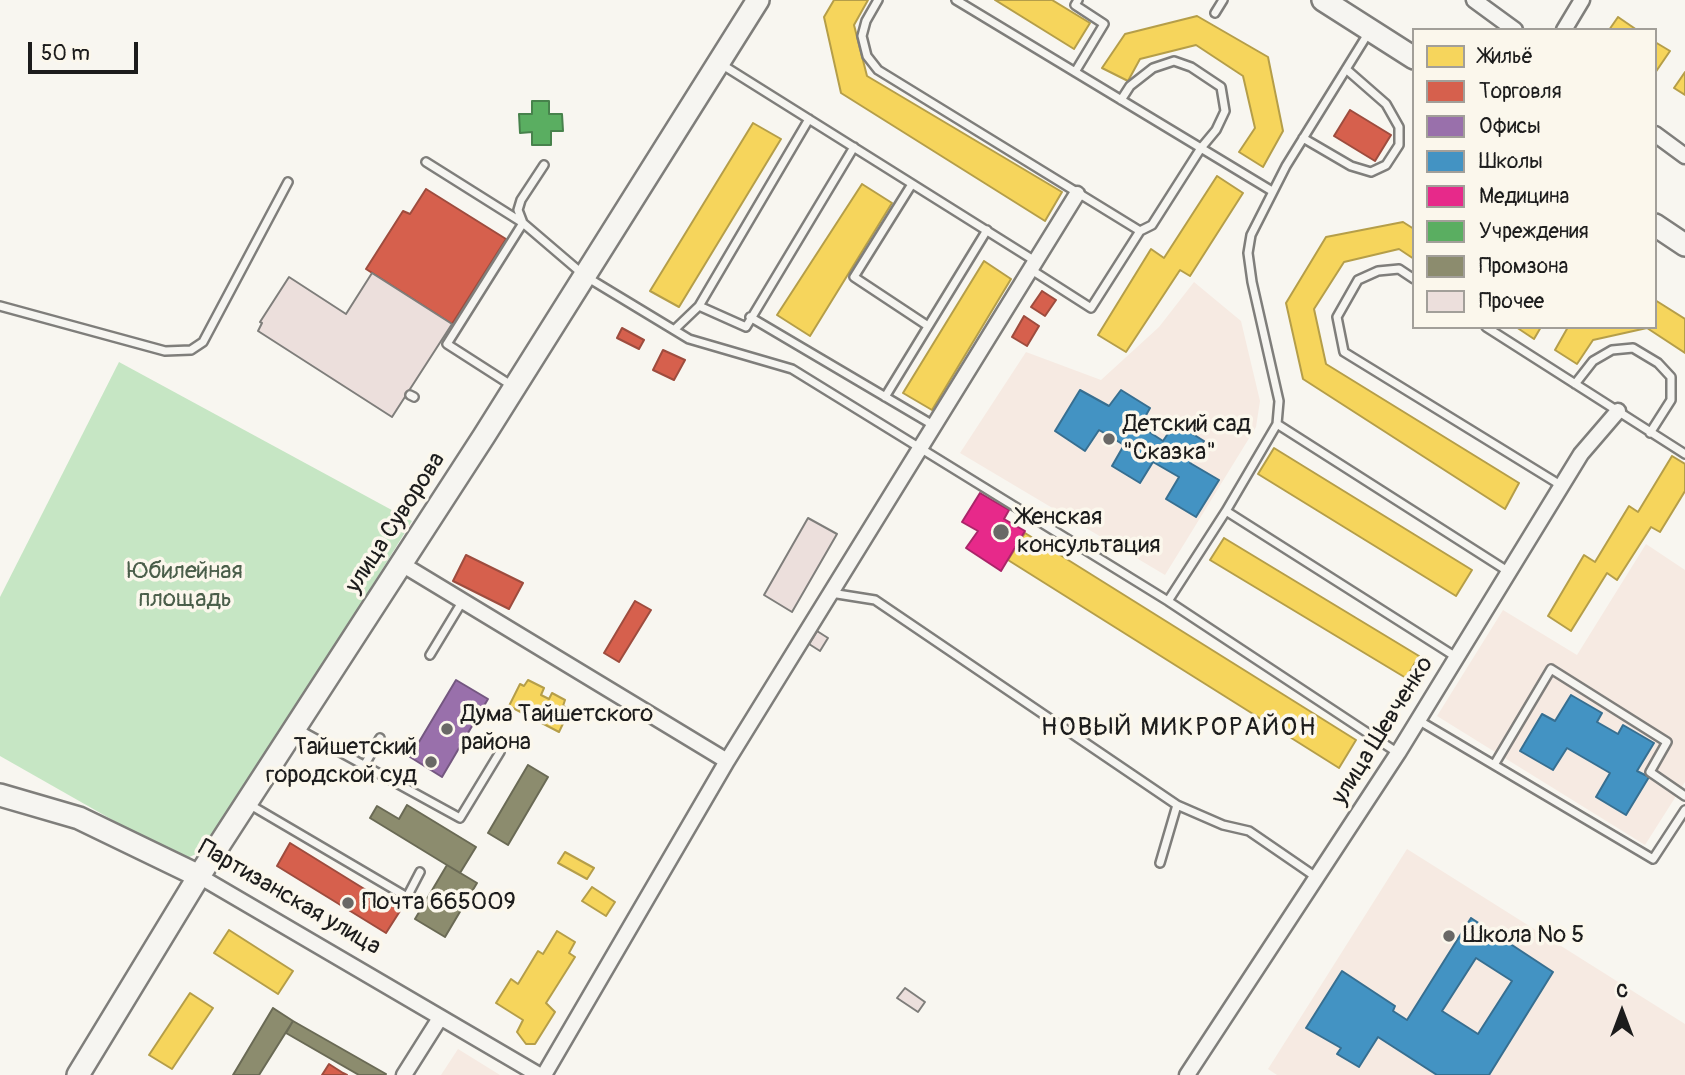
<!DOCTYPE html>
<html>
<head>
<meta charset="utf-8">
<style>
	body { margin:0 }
	#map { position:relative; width:1685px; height:1075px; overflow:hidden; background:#f8f6f0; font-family:Pangolin,sans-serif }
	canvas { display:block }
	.legend { position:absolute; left:1412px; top:28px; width:245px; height:301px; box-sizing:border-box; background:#fbf7ec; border:2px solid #a29f99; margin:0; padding:9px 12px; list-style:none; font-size:21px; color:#1c1c1c }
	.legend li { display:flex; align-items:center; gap:14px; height:35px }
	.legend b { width:35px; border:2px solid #a29f99 }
	.north { position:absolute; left:1587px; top:977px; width:70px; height:70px; -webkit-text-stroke:5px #fbf7ec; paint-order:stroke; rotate:0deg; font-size:19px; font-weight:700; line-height:28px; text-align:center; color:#1c1c1c }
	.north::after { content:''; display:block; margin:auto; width:24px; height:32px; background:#1c1c1c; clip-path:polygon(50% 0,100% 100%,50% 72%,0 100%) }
	.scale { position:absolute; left:28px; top:42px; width:110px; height:32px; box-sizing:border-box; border:4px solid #1c1c1c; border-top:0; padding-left:9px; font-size:21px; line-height:24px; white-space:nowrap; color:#1c1c1c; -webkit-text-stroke:5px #fbf7ec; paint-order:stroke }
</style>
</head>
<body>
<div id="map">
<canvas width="1685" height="1075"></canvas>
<ul class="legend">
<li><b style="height:19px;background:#f6d55c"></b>Жильё</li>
<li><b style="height:19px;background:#d6604d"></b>Торговля</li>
<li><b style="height:19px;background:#9970ab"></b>Офисы</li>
<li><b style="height:19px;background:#4393c3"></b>Школы</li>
<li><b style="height:19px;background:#e7298a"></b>Медицина</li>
<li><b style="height:19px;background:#5aae61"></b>Учреждения</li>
<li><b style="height:19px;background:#8c8c6e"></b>Промзона</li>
<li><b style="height:19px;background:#ecdfdc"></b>Прочее</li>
</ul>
<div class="north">С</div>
<div class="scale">50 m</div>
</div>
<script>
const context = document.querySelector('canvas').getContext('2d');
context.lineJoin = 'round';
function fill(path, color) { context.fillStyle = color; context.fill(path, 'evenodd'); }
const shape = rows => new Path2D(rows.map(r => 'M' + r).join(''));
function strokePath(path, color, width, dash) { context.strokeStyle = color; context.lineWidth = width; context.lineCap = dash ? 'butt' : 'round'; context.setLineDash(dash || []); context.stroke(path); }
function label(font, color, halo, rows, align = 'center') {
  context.font = font + ' Pangolin,sans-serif'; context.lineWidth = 7; context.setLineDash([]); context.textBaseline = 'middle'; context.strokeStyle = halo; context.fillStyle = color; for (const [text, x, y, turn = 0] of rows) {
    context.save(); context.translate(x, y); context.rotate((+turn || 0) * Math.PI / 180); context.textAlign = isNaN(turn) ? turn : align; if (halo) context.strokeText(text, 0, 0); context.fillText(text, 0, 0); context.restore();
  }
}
const built = shape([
	[1194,282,1241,321,1260,401,1256,427,1165,575,960,453,1026,352,1101,380,1159,327],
	[1646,544,1685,570,1685,782,1645,845,1437,716,1503,610,1577,655],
	[1407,849,1685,1024,1685,1075,1277,1075,1268,1069],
	[458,1049,500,1075,441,1075]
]);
const green = shape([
	[119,362,412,521,211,847,183,860,0,756,0,597]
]);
const homes = shape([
	[834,0,868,0,854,25,867,76,1062,192,1045,221,841,93,824,17,834,0],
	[995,0,1052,0,1090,23,1074,49,995,0],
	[1197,16,1268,57,1283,131,1263,167,1239,152,1255,128,1243,76,1196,45,1140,59,1128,81,1102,68,1125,34,1197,16],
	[1618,17,1637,30,1609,30,1618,17],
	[1655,42,1670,51,1655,73,1655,42],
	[1685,72,1685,95,1674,88,1685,72],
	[753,123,781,139,679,307,650,291,753,123],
	[1217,176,1243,193,1190,276,1180,270,1126,352,1098,335,1151,249,1164,258,1217,176],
	[862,184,892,203,810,336,777,315,862,184],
	[1403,222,1414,229,1414,259,1399,249,1344,262,1314,309,1326,364,1519,483,1505,509,1303,379,1286,303,1326,237,1403,222],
	[984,261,1011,279,932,410,903,393,984,261],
	[1655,300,1685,319,1685,353,1647,328,1593,340,1577,364,1555,350,1568,327,1655,327,1655,300],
	[1516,327,1541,327,1534,339,1516,327],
	[1274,448,1472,570,1456,596,1258,474,1274,448],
	[1672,456,1685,464,1685,491,1660,532,1651,527,1617,580,1607,573,1571,631,1548,616,1584,555,1595,562,1629,506,1638,512,1672,456],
	[1025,533,1356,740,1339,768,1008,560,1025,533],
	[1224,538,1419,656,1406,678,1210,560,1224,538],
	[528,680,544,688,541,695,549,699,552,693,565,700,563,706,570,709,559,732,509,706,520,684,524,686,528,680],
	[565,852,594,868,587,879,558,863,565,852],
	[592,887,615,902,606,916,582,901,592,887],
	[229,930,293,971,278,994,214,953,229,930],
	[557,931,575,942,569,953,575,957,546,1003,555,1012,535,1044,526,1044,517,1032,523,1020,496,1003,511,979,518,984,538,951,543,954,557,931],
	[190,993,213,1008,172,1069,149,1055,190,993]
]);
const shops = shape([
	[1350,110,1391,135,1375,161,1334,136,1350,110],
	[426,189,506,239,452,324,366,269,403,211,410,214,426,189],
	[1042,291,1056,300,1045,316,1031,307,1042,291],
	[1024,316,1039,326,1027,346,1012,337,1024,316],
	[622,328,644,340,639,349,617,338,622,328],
	[663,350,685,360,674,380,653,370,663,350],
	[466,555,523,583,509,609,453,581,466,555],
	[635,601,651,610,619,662,604,653,635,601],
	[290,843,400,911,386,933,277,866,290,843],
	[329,1064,343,1073,347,1075,322,1075,329,1064]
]);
const offices = shape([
	[456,680,488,699,442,777,410,757,456,680]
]);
const schools = shape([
	[1080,390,1109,406,1121,390,1150,408,1140,426,1163,441,1175,423,1204,441,1190,463,1219,480,1196,517,1166,499,1179,477,1153,462,1140,483,1112,466,1124,445,1099,430,1085,451,1055,431,1080,390],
	[1571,695,1602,713,1597,722,1618,734,1623,725,1654,743,1637,771,1649,777,1626,815,1596,797,1610,773,1567,748,1553,770,1520,751,1542,714,1555,721,1571,695],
	[1471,918,1553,972,1489,1075,1437,1075,1378,1037,1359,1067,1337,1054,1341,1048,1306,1028,1342,971,1395,1006,1393,1011,1407,1020,1471,918],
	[1476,958,1512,981,1478,1034,1442,1011,1476,958]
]);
const health = shape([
	[980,493,1009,510,1004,519,1025,531,1001,571,966,548,978,531,962,522,980,493]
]);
const public = shape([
	[532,101,549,101,549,114,562,114,563,131,551,131,551,145,532,145,532,132,520,133,519,114,532,114,532,101]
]);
const industry = shape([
	[528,765,548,777,508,845,488,833,528,765],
	[407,805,476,847,460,873,370,818,377,806,399,819,407,805],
	[447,865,477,883,445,937,415,919,447,865],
	[273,1008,293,1021,259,1075,233,1075,273,1008],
	[293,1021,386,1074,385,1075,359,1075,286,1033,293,1021]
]);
const building = shape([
	[372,273,452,324,392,417,258,331,262,323,260,322,289,277,346,314,372,273],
	[808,518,837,534,792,612,764,595,808,518],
	[817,631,828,638,820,651,809,644,817,631],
	[905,988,925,1002,918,1012,897,998,905,988]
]);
const lane = shape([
	[878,0,866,21,862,36,867,56,878,70,1140,231,1152,225,1201,148,1216,130,1225,111,1221,87,1191,67,1174,61,1153,68,1130,86,1121,100],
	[956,0,1272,191],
	[1215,13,1223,0],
	[1369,32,1286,166,1251,235,1248,253,1252,282,1279,401,1277,424,1509,572],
	[721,64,1035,261],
	[1075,72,1104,24,1075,5,1078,0],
	[809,119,699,306,746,327,854,147],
	[1303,138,1351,166,1371,172,1386,165,1399,145,1399,127,1386,104,1346,69],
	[426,162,523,223,447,344,514,387],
	[544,165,521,200,518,210,523,223,585,276,689,339,792,369,1168,601,1398,753],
	[912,184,854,277,928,326],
	[1030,269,1091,308,1140,231],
	[1414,279,1399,269,1378,271,1358,280,1337,317,1344,352,1562,486],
	[0,306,165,351,191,350,203,342,288,182],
	[750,317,933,425],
	[1486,327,1685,454],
	[675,329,699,306],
	[1575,384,1593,361,1612,350,1633,348,1658,363,1671,377,1671,400,1650,433],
	[410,395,414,397],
	[885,397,987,230],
	[1226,511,1277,424],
	[831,593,875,600,1177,805,1223,825,1249,831,1316,877],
	[1168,601,1226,511,1456,657],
	[430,655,462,602],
	[1418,720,1653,859,1685,810],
	[298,729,460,818,500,752],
	[1494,765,1551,669,1667,742,1650,772,1685,796],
	[364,766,380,738],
	[247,803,407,897,420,872],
	[1160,863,1177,805]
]);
const street = shape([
	[1474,0,1515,30],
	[1564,30,1582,0],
	[1655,134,1685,156],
	[400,563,727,761],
	[199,876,539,1075],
	[404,1075,440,1018],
	[544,1075,727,761,1077,194],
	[1187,1075,1398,753,1581,454,1618,411]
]);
const secondary = shape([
	[1323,0,1414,58],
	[1655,225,1685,245],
	[0,795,79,818,199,876],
	[78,1075,199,876,484,436,758,0]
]);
const markers = [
	[1109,439,7,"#696866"],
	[1001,532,9,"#696866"],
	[447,729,7,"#696866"],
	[431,762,7,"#696866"],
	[348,903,7,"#696866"],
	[1449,936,7,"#696866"]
];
const poiNames = [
	["Детский сад",1123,425],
	["\"Сказка\"",1123,453],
	["Женская",1017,518],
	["консультация",1017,546],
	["Дума Тайшетского",461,715],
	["района",461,743],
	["Тайшетский",417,748,"right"],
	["городской суд",417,776,"right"],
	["Почта 665009",362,903],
	["Школа № 5",1463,936]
];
const streetNames = [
	["улица Суворова",396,523,-57],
	["улица Шевченко",1383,731,-58],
	["Партизанская улица",289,898,30]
];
const parkNames = [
	["Юбилейная",185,572],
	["площадь",185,600]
];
const neighbourhoodNames = [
	["НОВЫЙ МИКРОРАЙОН",1179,728]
];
fill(built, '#f6eae2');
fill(green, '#c6e6c4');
fill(homes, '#f6d55c');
strokePath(homes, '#b59e49', 2);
fill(shops, '#d6604d');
strokePath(shops, '#9e4c3e', 2);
fill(offices, '#9970ab');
strokePath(offices, '#745780', 2);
fill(schools, '#4393c3');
strokePath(schools, '#376f91', 2);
fill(health, '#e7298a');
strokePath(health, '#aa2569', 2);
fill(public, '#5aae61');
strokePath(public, '#47824c', 2);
fill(industry, '#8c8c6e');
strokePath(industry, '#6a6a55', 2);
fill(building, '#ecdfdc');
strokePath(building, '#7f7e7b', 2);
strokePath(lane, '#7f7e7b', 12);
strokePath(street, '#7f7e7b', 19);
strokePath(secondary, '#7f7e7b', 26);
strokePath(lane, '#f6f5f1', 7);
strokePath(street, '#f6f5f1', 14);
strokePath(secondary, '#f6f5f1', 21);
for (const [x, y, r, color] of markers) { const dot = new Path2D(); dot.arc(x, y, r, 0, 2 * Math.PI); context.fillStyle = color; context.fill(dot); strokePath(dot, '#fbf7ec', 2.5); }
label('24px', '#1c1c1c', '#fbf7ec', poiNames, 'left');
label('24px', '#1c1c1c', '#fbf7ec', streetNames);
label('24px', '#4a5e4a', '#fbf7ec', parkNames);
context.letterSpacing = '2px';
label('26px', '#1c1c1c', '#fbf7ec', neighbourhoodNames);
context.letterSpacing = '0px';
</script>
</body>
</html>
